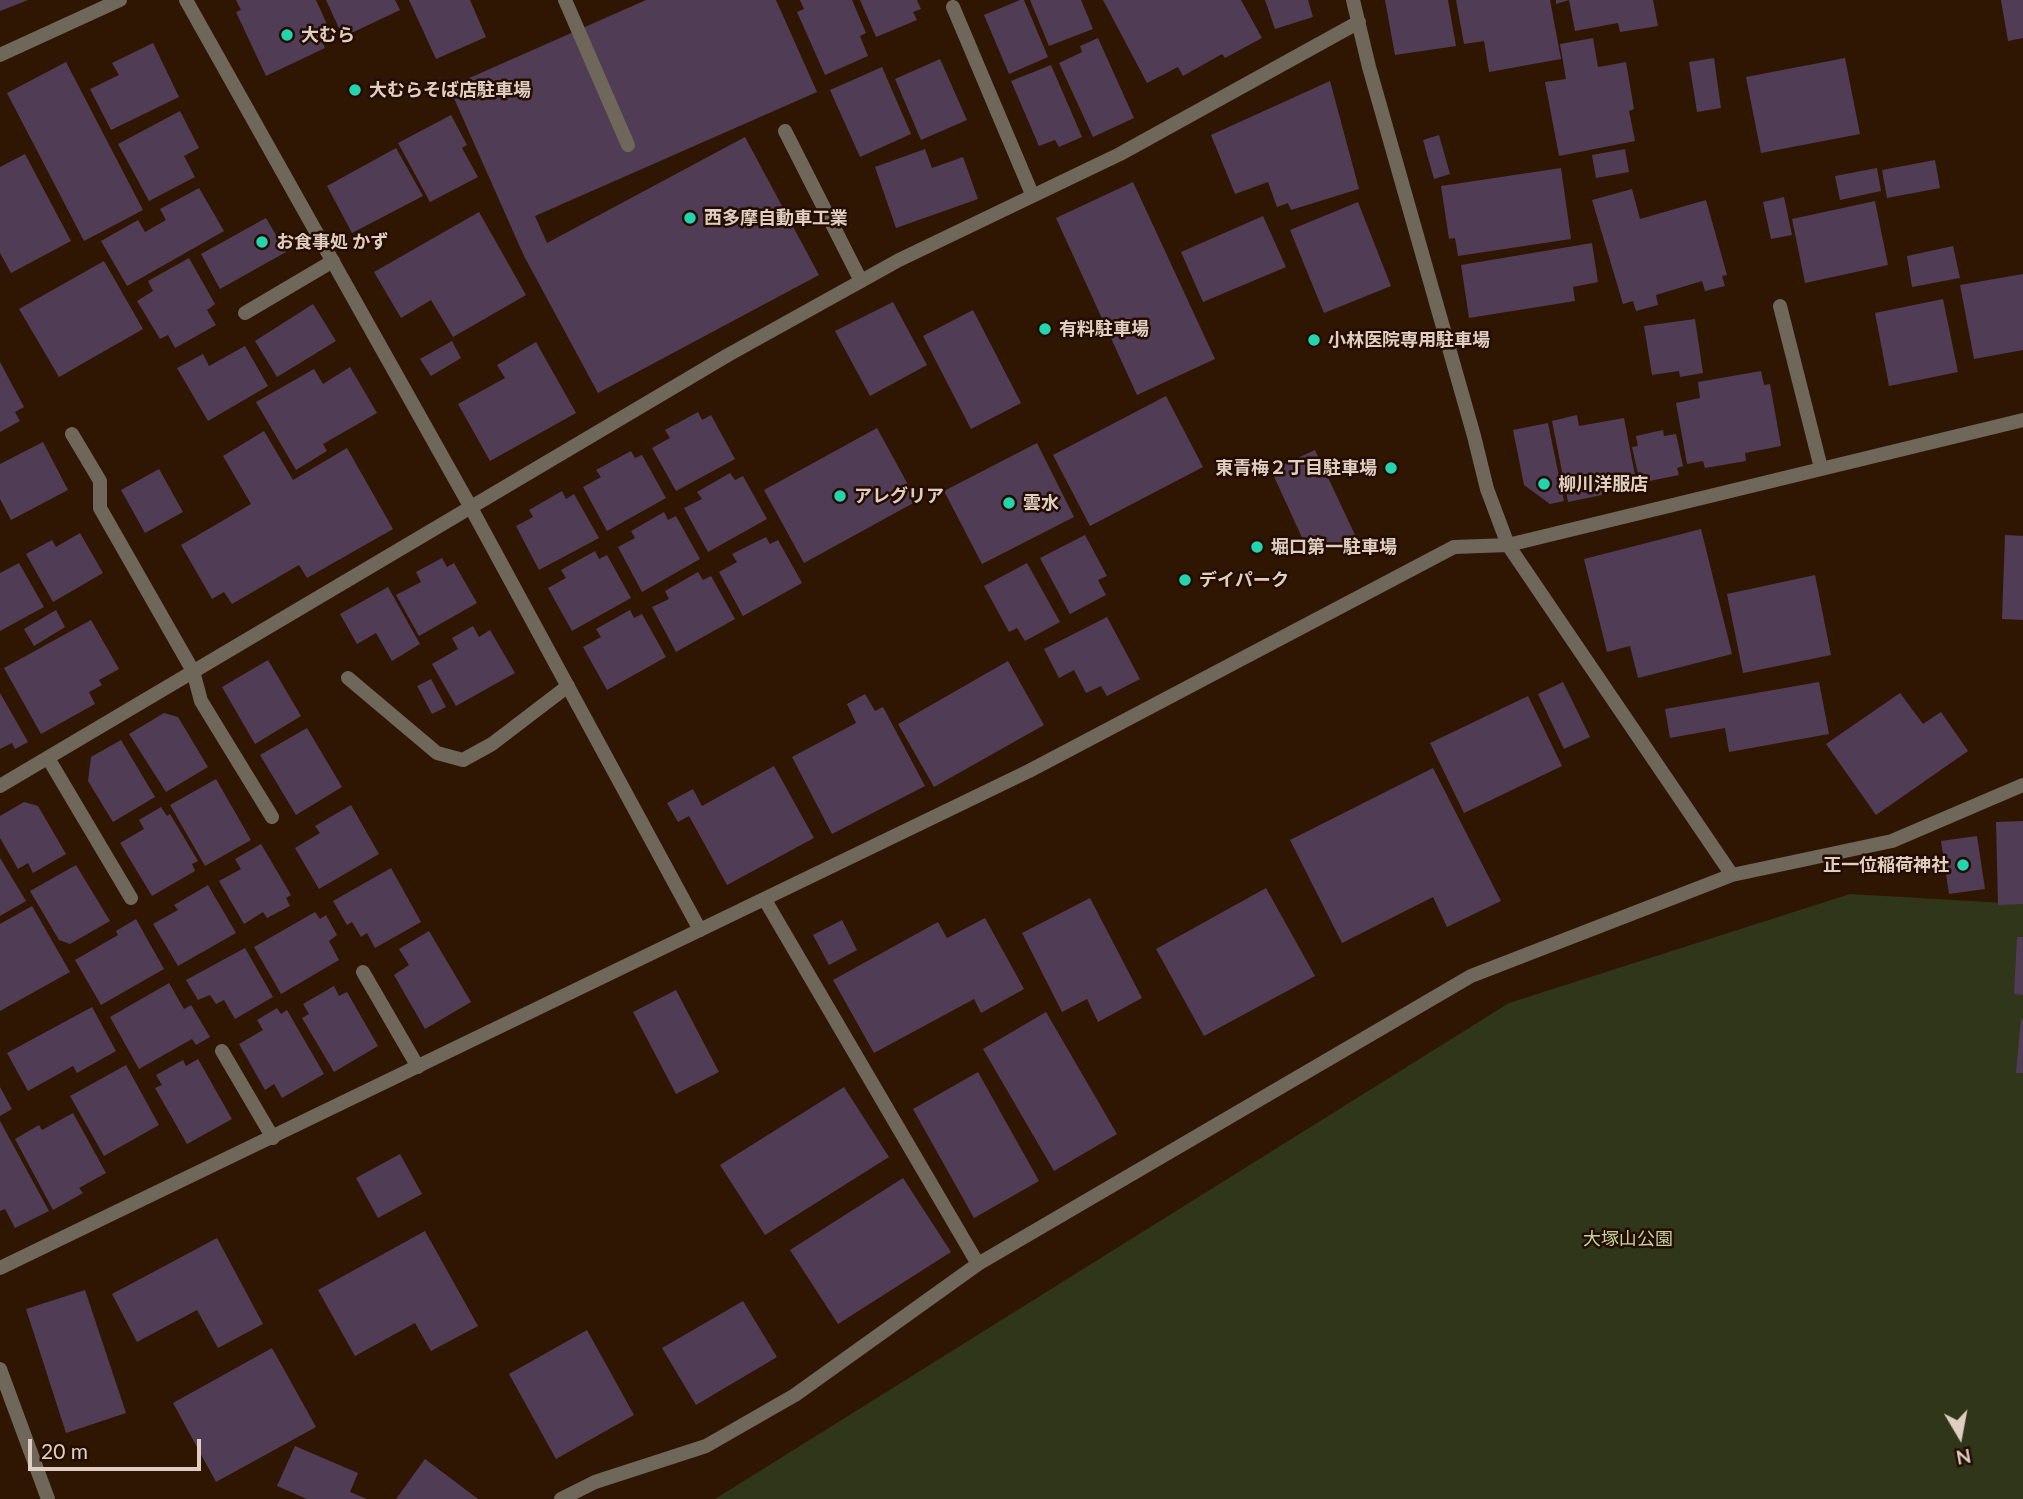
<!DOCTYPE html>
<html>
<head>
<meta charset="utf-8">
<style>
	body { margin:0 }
	#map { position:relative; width:2023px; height:1499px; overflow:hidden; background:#2f1603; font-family:Lato,sans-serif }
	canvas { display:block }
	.north { position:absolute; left:1925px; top:1401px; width:70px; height:70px; -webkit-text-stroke:5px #240d00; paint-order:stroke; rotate:170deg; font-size:19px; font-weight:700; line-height:28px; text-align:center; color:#e0cec3 }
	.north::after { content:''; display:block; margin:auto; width:24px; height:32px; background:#e0cec3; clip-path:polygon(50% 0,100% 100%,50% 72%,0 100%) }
	.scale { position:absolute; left:28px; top:1439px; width:173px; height:32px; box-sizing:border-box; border:4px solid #e0cec3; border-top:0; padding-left:9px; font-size:21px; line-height:24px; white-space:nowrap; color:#e0cec3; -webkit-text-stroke:5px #240d00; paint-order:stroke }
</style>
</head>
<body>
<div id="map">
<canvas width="2023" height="1499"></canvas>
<div class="north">N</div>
<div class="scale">20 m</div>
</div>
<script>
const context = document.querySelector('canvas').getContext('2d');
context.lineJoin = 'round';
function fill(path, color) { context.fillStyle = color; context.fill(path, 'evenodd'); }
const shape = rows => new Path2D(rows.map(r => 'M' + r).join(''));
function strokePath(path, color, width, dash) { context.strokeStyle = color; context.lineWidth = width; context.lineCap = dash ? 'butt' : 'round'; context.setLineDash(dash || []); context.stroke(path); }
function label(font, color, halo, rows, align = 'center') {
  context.font = font + ' Lato,"Noto Sans JP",sans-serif'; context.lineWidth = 5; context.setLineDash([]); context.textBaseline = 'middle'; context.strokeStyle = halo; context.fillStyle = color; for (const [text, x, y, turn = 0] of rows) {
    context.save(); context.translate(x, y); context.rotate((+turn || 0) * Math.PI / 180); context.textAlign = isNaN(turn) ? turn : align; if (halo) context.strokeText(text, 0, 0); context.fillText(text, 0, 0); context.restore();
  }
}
const green = shape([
	[1850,894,2023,904,2023,1499,715,1499,1509,1003]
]);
const building = shape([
	[0,0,28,0,0,11],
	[236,0,316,0,331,33,320,38,325,48,266,76,236,12,241,10],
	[326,0,395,0,400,10,343,37],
	[409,0,470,0,486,37,436,59],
	[646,0,776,0,817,92,535,216,547,243,745,137,819,275,598,393,524,256,449,87],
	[800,0,852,0,866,33,860,36,868,56,825,75,797,12,804,9],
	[860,0,917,0,921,9,913,12,917,20,876,37],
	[1020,0,1024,0,1048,57,1009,74,984,15],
	[1030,0,1081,0,1093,29,1049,46],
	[1103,0,1241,0,1262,38,1225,58,1222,54,1183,76,1178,67,1147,83],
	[1265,0,1308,0,1313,17,1275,29],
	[1385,0,1448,0,1456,46,1395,55],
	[1456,0,1550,0,1561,59,1489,72,1484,41,1464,44],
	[1556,0,1653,0,1658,26,1620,32,1618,23,1575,31,1569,0,1556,4],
	[2001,0,2023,0,2023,38,2008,41],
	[1098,38,1134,118,1093,137,1059,63,1082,52,1080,46],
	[1593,38,1598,67,1626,62,1634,109,1629,111,1635,141,1559,156,1545,82,1566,79,1560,44],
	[153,43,179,97,111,130,90,89,119,75,112,63],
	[1714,58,1721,108,1697,112,1689,62],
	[1845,58,1860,134,1761,153,1746,77],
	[940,59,967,120,921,140,895,79],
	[66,62,143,210,84,241,7,93],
	[1051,65,1082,137,1059,147,1055,140,1039,146,1011,81],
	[882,67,911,134,860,157,830,90],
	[1330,81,1359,189,1291,210,1288,203,1277,207,1268,182,1235,194,1211,135],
	[180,111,199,148,184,156,195,177,149,201,118,144],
	[451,115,467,145,462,148,478,177,430,202,398,143],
	[1439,135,1450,174,1434,179,1423,140],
	[396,148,423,196,352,233,327,186],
	[925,149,932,168,963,157,978,199,896,228,875,167],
	[1625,149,1629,172,1596,178,1592,155],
	[25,154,71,241,11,273,0,253,0,167],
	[1935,160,1940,188,1887,198,1882,170],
	[1561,168,1571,239,1458,256,1455,238,1449,239,1441,186],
	[1877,168,1881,191,1840,200,1835,176],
	[1133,182,1215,359,1137,395,1056,218],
	[199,188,224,231,127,286,101,241,138,220,145,232,166,220,160,209],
	[1632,189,1640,219,1706,200,1727,275,1722,276,1725,286,1705,291,1702,281,1656,295,1658,305,1636,311,1633,301,1623,304,1592,200],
	[1784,197,1792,235,1771,239,1763,202],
	[1875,201,1888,265,1805,283,1792,219],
	[1358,202,1391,286,1324,313,1290,230],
	[479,212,526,295,453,337,431,300,401,318,374,272],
	[1263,216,1286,267,1203,302,1181,252],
	[266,218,286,252,220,289,201,254],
	[1592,243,1598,282,1573,287,1575,301,1469,318,1461,265],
	[1953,246,1960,278,1912,287,1907,256],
	[189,258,215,304,207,310,216,325,175,348,168,335,160,339,137,301,153,291,148,281],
	[104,261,143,329,59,377,19,309],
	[2023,274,2023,350,1974,359,1960,285],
	[1943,299,1958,372,1889,386,1875,313],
	[893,302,927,365,870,396,835,331],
	[313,304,336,341,277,377,255,341],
	[973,310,1021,403,971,429,923,336],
	[1695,319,1703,373,1680,377,1679,371,1652,375,1644,326],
	[452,341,461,358,431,376,420,359],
	[536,342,576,413,490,461,458,404,505,378,497,365],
	[245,346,268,386,208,421,177,368,203,354,209,366],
	[0,362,24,407,15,412,20,421,0,432],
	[350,367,377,413,323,444,327,451,296,470,256,402,314,369,323,384],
	[1761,371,1764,385,1770,384,1781,446,1745,453,1746,461,1705,468,1703,461,1687,464,1676,403,1700,398,1698,382],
	[1166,396,1203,467,1090,526,1053,455],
	[698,412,702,420,711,415,735,459,676,491,652,448,670,438,665,430],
	[1577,415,1579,426,1624,418,1635,475,1600,482,1602,495,1568,502,1552,421],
	[1548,423,1564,501,1550,504,1524,485,1513,430],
	[877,428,917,501,804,563,764,490],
	[1663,430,1664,436,1676,434,1683,466,1677,468,1679,475,1640,483,1632,447,1638,446,1636,436],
	[264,431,293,480,347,448,393,529,307,578,299,565,232,604,224,592,212,599,181,545,251,504,223,456],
	[43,442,68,490,11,520,0,499,0,464],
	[1037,443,1074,517,982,564,944,491],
	[1315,450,1356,537,1311,557,1271,470],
	[631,451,635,458,642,455,666,498,607,531,583,487,601,477,596,470],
	[159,469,183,512,145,533,121,490],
	[730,473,735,480,743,476,767,519,708,552,684,508,702,499,697,492],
	[562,491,566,499,574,494,599,538,539,570,516,526,533,517,529,510],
	[664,512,668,520,676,516,700,559,642,592,618,547,635,538,631,531],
	[1701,529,1732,654,1638,678,1630,646,1607,652,1584,559],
	[80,533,103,573,53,602,26,554,52,540,56,547],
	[1085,535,1107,576,1098,580,1106,595,1070,614,1040,558],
	[2005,535,2023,536,2023,620,2002,619],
	[766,537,770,544,778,540,802,583,743,616,719,572,737,562,732,554],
	[595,551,599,559,607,555,631,598,572,631,548,588,566,578,561,570],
	[442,558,447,567,454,563,477,603,419,636,396,595,421,582,416,572],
	[19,563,44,607,0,631,0,573],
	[1027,563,1060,622,1025,641,1017,628,1009,632,984,586],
	[698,572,703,580,711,576,735,619,676,652,652,607,669,599,665,591],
	[1815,575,1831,655,1743,673,1727,594],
	[388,587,420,644,392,661,376,633,357,644,340,614],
	[56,610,65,627,34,646,24,629],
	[630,610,634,618,642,614,666,657,607,690,583,647,601,637,596,629],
	[1107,617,1140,679,1107,696,1101,686,1086,693,1074,670,1059,678,1044,649],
	[91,620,119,669,99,680,102,685,89,692,95,704,41,734,4,668],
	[473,626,479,637,490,630,515,673,456,706,432,664,458,649,452,638],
	[268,660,301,716,255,744,222,687],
	[1008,661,1044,725,934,787,898,724],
	[431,679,446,707,432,714,417,686],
	[1563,682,1590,737,1564,749,1538,694],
	[1819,682,1829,734,1729,752,1725,728,1670,738,1665,709],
	[0,693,28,742,15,749,12,743,0,749],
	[1900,693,1923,724,1941,712,1968,751,1876,815,1826,744],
	[865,694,875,711,883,707,925,786,832,834,792,757,856,723,847,704],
	[1528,696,1562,766,1464,813,1430,743],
	[164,713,178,717,208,767,166,792,129,734],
	[307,728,342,787,296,815,260,755],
	[121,740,155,797,113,822,88,781,91,757],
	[774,766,814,838,727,885,689,816,678,822,667,803,693,789,702,806],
	[1433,768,1501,901,1447,927,1433,897,1342,943,1290,840],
	[216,779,251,840,205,866,170,805],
	[24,802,38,806,66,854,33,873,28,863,18,869,0,838,0,816],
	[351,805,379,854,319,889,295,848,320,833,315,826],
	[161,807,167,816,170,814,198,861,192,864,195,871,152,896,120,843,144,829,139,820],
	[2023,821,2023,904,1998,905,1996,822],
	[1977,836,1985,889,1949,894,1941,841],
	[261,844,291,895,286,898,290,906,267,918,263,912,244,924,219,881,241,869,235,859],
	[0,858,26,901,0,916],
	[76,865,110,921,70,944,59,940,30,891],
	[391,868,421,922,375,948,367,933,361,937,352,922,347,925,333,901],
	[208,885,236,933,178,966,153,924,178,910,174,905],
	[1266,888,1315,976,1204,1036,1156,949],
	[1090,898,1142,998,1098,1022,1087,999,1062,1012,1022,933],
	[32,906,70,972,0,1011,0,924],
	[315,912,320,919,326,915,337,935,329,941,339,960,281,994,254,947],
	[985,918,1024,989,981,1013,974,999,874,1053,833,980,938,922,947,938],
	[136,919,164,969,101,1005,75,960,118,935,116,931],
	[842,920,857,950,829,965,813,935],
	[429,931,471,1002,425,1029,394,975,409,965,399,949],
	[2017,937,2023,937,2023,995,2014,994],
	[245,948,273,997,235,1019,224,1000,216,1004,210,995,198,1000,186,980],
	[169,983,184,1009,191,1005,210,1037,196,1045,192,1039,139,1069,110,1017],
	[334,986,339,996,347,992,378,1046,334,1072,302,1018,309,1014,303,1004],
	[676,990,719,1072,676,1094,633,1012],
	[92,1007,116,1051,77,1073,73,1066,28,1091,7,1053],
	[277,1008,281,1014,287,1010,324,1074,282,1098,274,1084,265,1090,239,1044,263,1030,257,1020],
	[1046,1012,1117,1134,1054,1171,983,1049],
	[2021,1019,2023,1020,2023,1073,2016,1073],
	[198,1059,232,1119,187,1144,155,1088,162,1085,156,1075,183,1060,186,1066],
	[126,1065,159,1125,104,1156,70,1096],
	[978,1072,1039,1181,974,1218,913,1109],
	[0,1087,12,1109,0,1116],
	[844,1087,889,1157,765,1235,720,1165],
	[73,1113,106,1173,79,1188,83,1193,53,1210,15,1139,39,1125,42,1130],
	[0,1121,49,1211,15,1228,5,1209,0,1211],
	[400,1154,422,1194,378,1218,356,1178],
	[903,1178,951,1252,838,1324,790,1250],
	[425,1231,478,1326,431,1351,415,1323,355,1356,318,1290],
	[217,1238,263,1324,218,1348,197,1310,137,1342,112,1294],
	[85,1290,126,1413,66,1433,26,1309],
	[743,1301,777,1357,696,1405,662,1348],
	[587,1330,634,1415,556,1459,509,1374],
	[272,1348,316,1427,216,1482,173,1403],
	[295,1446,358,1473,350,1492,367,1499,307,1499,277,1486],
	[425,1459,478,1499,396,1499]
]);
const service = shape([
	[565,0,628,145],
	[953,7,1032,194],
	[785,131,861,281],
	[1780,306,1821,468],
	[245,313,333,261],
	[72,434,100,481,100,508,193,671,201,701,272,817],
	[348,678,437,753,463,760,492,744,568,686],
	[48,758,131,898],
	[363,972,418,1067],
	[222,1051,273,1138]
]);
const minor = shape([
	[186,0,470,506,700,930],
	[1353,0,1369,67,1474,436,1487,489,1508,545,1732,875],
	[0,55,120,0],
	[0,786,728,355,899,260,1120,154,1359,22],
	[765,900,978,1264],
	[0,1268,1029,771,1454,547,1508,545,2023,420],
	[561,1499,595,1482,706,1446,795,1395,978,1264,1471,976,1732,875,1892,841,2023,785]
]);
const tertiary = shape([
	[0,1369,48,1499]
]);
const markers = [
	[287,35,7,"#23d5af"],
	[355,90,7,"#23d5af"],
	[690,218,7,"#23d5af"],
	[262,242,7,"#23d5af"],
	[1045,329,7,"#23d5af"],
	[1314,340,7,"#23d5af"],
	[1391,468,7,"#23d5af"],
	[1544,484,7,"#23d5af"],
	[840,496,7,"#23d5af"],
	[1009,503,7,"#23d5af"],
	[1257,547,7,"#23d5af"],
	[1185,580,7,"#23d5af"],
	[1963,865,7,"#23d5af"]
];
const poiNames = [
	["大むら",301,35],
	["大むらそば店駐車場",369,90],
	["西多摩自動車工業",704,218],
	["お食事処 かず",276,242],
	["有料駐車場",1059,329],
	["小林医院専用駐車場",1328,340],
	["東青梅２丁目駐車場",1377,468,"right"],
	["柳川洋服店",1558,484],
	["アレグリア",854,496],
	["雲水",1023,503],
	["堀口第一駐車場",1271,547],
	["デイパーク",1199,580],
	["正一位稲荷神社",1949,865,"right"]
];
const parkNames = [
	["大塚山公園",1628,1239]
];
fill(green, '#2f3619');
fill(building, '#513c55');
strokePath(service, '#6e675a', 14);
strokePath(minor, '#6e675a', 14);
strokePath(tertiary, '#6e675a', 14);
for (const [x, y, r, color] of markers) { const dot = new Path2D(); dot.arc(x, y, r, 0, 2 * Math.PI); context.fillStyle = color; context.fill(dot); strokePath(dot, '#240d00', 2.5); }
label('bold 18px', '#e0cec3', '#240d00', poiNames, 'left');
label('18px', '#c4d496', '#240d00', parkNames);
</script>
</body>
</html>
